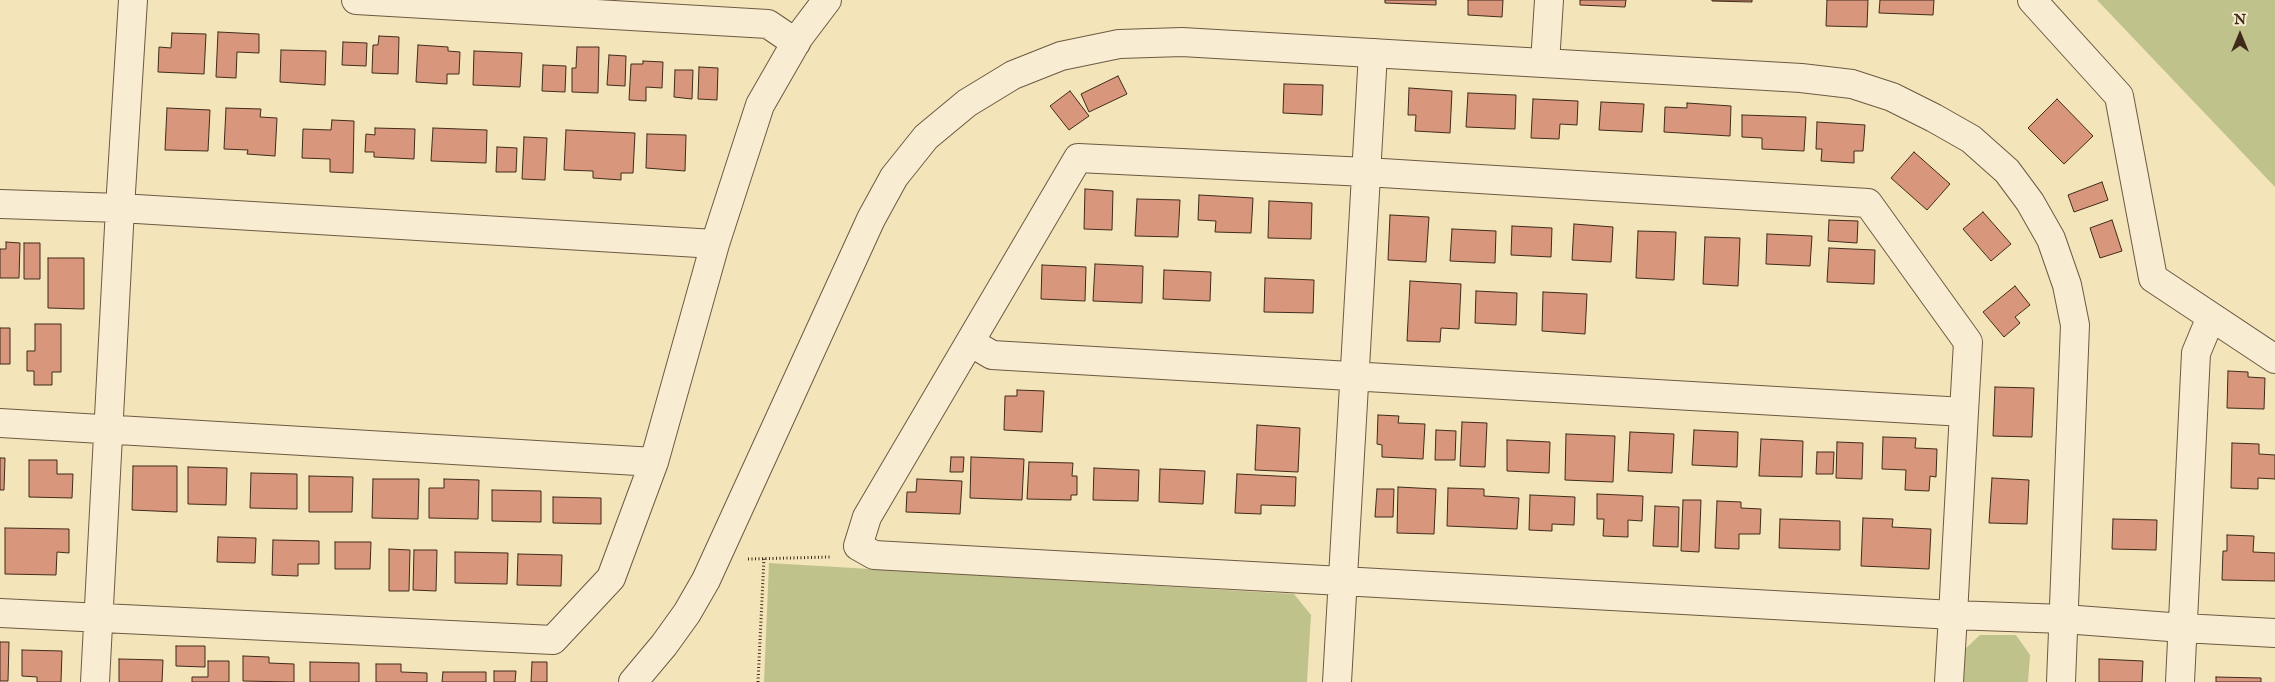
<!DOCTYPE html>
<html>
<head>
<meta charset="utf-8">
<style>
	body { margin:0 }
	#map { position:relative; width:2275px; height:682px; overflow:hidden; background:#f4e4ba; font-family:"IM FELL English",serif }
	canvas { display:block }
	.north { position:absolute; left:2215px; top:10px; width:50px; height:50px; -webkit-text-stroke:4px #f8edd2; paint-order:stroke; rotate:0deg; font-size:14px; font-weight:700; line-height:20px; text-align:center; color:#402b1a }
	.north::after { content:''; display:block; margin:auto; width:18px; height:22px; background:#402b1a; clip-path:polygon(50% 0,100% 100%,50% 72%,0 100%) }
</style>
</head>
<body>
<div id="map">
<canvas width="2275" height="682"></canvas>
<div class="north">N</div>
</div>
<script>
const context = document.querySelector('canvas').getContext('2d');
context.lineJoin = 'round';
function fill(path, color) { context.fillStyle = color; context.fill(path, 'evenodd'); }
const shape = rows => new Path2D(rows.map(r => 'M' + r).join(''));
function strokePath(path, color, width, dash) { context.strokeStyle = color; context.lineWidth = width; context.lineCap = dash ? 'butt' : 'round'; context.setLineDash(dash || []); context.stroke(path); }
const green = shape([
	[2097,0,2275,0,2275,187],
	[769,563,1294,594,1311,615,1307,682,764,682],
	[1980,635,2016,635,2030,655,2028,682,1964,682,1965,649]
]);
const building = shape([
	[1385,0,1436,0,1436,5,1385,3,1385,0],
	[1468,0,1503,0,1502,17,1468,15,1468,0],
	[1580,0,1626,0,1625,7,1580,5,1580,0],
	[1712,0,1752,0,1752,2,1712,1,1712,0],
	[1827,0,1868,0,1867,27,1826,26,1827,0],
	[1880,0,1934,0,1933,15,1879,13,1880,0],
	[218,32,259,34,259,53,237,52,236,78,216,77,218,32],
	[172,33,206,34,204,74,158,72,159,47,171,48,172,33],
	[379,36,399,37,398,74,372,73,373,45,378,45,379,36],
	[343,42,367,43,366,66,342,65,343,42],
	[418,45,448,47,448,51,460,52,459,74,447,74,447,84,416,82,418,45],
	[577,47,599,47,598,93,572,92,572,68,576,68,577,47],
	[281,50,326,51,325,85,280,82,281,50],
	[474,51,522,53,520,87,473,85,474,51],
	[609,55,626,56,625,86,607,85,609,55],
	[643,61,663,62,662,88,646,87,646,101,629,100,631,64,643,64,643,61],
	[543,65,566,66,565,92,542,91,543,65],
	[699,67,718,68,717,100,698,99,699,67],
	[675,70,693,70,692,99,674,97,675,70],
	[1118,76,1127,94,1089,112,1081,94,1118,76],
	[1284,84,1323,85,1322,115,1283,113,1284,84],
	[1409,88,1452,91,1450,133,1415,131,1416,115,1408,115,1409,88],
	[1070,91,1089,116,1069,130,1050,106,1070,91],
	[1468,93,1516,95,1515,129,1466,127,1468,93],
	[1533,99,1578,101,1577,125,1560,124,1559,139,1531,138,1533,99],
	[2057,99,2093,136,2064,164,2028,128,2057,99],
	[1601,102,1644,104,1642,132,1599,130,1601,102],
	[1687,103,1731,106,1730,136,1664,132,1665,107,1687,108,1687,103],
	[167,108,210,110,208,151,165,150,167,108],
	[226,108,261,109,260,117,277,118,275,156,247,154,248,150,224,149,226,108],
	[1742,115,1806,117,1804,151,1762,149,1762,138,1742,137,1742,115],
	[332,120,354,121,353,173,330,172,330,159,302,158,303,129,331,130,332,120],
	[1817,122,1865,125,1863,151,1854,151,1854,163,1821,161,1822,149,1816,149,1817,122],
	[375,128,415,129,414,159,374,157,374,152,365,152,366,134,375,135,375,128],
	[433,128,487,130,486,163,431,161,433,128],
	[566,130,635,133,633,173,621,173,621,180,593,178,593,171,564,170,566,130],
	[647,134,686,135,685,171,646,168,647,134],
	[524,137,547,138,545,180,522,179,524,137],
	[497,147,517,148,516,172,496,172,497,147],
	[1914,152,1950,184,1927,210,1891,178,1914,152],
	[2102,182,2108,200,2074,212,2068,195,2102,182],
	[1085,189,1113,191,1112,230,1084,229,1085,189],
	[1199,195,1253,198,1251,233,1215,232,1216,221,1198,220,1199,195],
	[1137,199,1180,200,1178,237,1135,236,1137,199],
	[1269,201,1312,203,1311,239,1268,238,1269,201],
	[1983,212,2011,244,1991,261,1963,229,1983,212],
	[1390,215,1429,217,1426,262,1388,260,1390,215],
	[1829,220,1858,221,1857,243,1828,241,1829,220],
	[2112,220,2122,251,2100,258,2090,228,2112,220],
	[1574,224,1613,227,1611,262,1572,260,1574,224],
	[1512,226,1552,228,1551,257,1511,255,1512,226],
	[1452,229,1496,231,1495,263,1450,261,1452,229],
	[1638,231,1676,232,1674,280,1636,278,1638,231],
	[1767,234,1812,236,1810,266,1766,264,1767,234],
	[1705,237,1740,238,1738,286,1703,284,1705,237],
	[6,242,20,243,19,278,0,278,0,249,6,249,6,242],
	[24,243,40,243,40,279,24,279,24,243],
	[1829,248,1875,250,1874,284,1827,282,1829,248],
	[48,258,84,258,84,309,48,308,48,258],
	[1095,264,1143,266,1142,303,1093,301,1095,264],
	[1042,265,1086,267,1085,301,1041,299,1042,265],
	[1164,270,1211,272,1210,301,1163,299,1164,270],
	[1265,278,1314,280,1313,313,1264,312,1265,278],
	[1410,281,1461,284,1459,329,1441,328,1440,342,1407,341,1410,281],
	[2015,286,2030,305,2015,317,2020,323,2004,337,1983,312,2015,286],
	[1476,291,1517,293,1516,325,1475,323,1476,291],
	[1543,292,1587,294,1585,334,1542,331,1543,292],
	[35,324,61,324,61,372,52,372,52,385,34,385,34,371,27,371,27,351,35,351,35,324],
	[0,328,10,328,10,364,0,364,0,328],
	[2228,371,2248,372,2248,377,2265,378,2264,409,2227,408,2228,371],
	[1995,387,2034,388,2032,437,1993,436,1995,387],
	[1017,390,1044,391,1042,432,1004,430,1005,396,1017,396,1017,390],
	[1378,415,1399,416,1398,423,1425,424,1423,459,1382,457,1382,445,1377,444,1378,415],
	[1462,422,1487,423,1485,467,1460,466,1462,422],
	[1257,425,1300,428,1298,472,1255,470,1257,425],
	[1436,430,1456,431,1455,460,1435,460,1436,430],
	[1694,430,1738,432,1737,467,1692,465,1694,430],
	[1630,432,1674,434,1672,473,1628,471,1630,432],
	[1566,434,1615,436,1613,482,1565,480,1566,434],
	[1883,437,1916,438,1915,448,1937,449,1936,477,1930,476,1929,491,1905,490,1906,470,1882,469,1883,437],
	[1761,439,1803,441,1802,477,1759,476,1761,439],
	[1507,440,1550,442,1549,473,1507,471,1507,440],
	[1837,442,1863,443,1862,479,1836,478,1837,442],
	[2232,443,2259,444,2259,454,2275,455,2275,479,2258,478,2258,489,2231,488,2232,443],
	[1817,452,1834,452,1833,474,1816,474,1817,452],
	[951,457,964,457,963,472,950,472,951,457],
	[971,457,1024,459,1022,500,970,498,971,457],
	[0,458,5,458,4,490,0,490,0,458],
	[29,460,57,460,57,474,73,474,72,498,29,497,29,460],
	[1029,462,1073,463,1072,476,1077,476,1077,495,1071,495,1071,500,1027,499,1029,462],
	[133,466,177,466,177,512,132,510,133,466],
	[188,467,227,468,226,505,188,504,188,467],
	[1094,468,1139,470,1138,501,1093,500,1094,468],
	[1160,469,1205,471,1203,504,1159,502,1160,469],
	[251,473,297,474,297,509,250,508,251,473],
	[1237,474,1296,477,1295,506,1261,505,1261,514,1235,513,1237,474],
	[309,476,353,477,352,512,309,512,309,476],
	[1992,478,2029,480,2027,524,1989,523,1992,478],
	[373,479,419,479,418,519,372,518,373,479],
	[444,479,479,480,478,519,429,518,429,488,444,488,444,479],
	[917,479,962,481,960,514,906,512,907,492,916,492,917,479],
	[1398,487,1436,489,1434,534,1397,533,1398,487],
	[1448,488,1484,489,1484,496,1519,498,1517,529,1447,526,1448,488],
	[1377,489,1394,489,1393,517,1375,517,1377,489],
	[492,490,541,491,541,522,492,521,492,490],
	[1597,494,1643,496,1642,521,1628,520,1628,537,1603,536,1604,519,1597,519,1597,494],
	[1530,495,1575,497,1574,525,1552,524,1552,531,1529,530,1530,495],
	[553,497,601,498,601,524,553,523,553,497],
	[1683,500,1701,500,1699,552,1681,551,1683,500],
	[1717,501,1741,502,1741,508,1761,509,1760,534,1739,534,1739,549,1715,548,1717,501],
	[1655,506,1679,507,1678,547,1653,546,1655,506],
	[1863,518,1893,519,1892,527,1931,529,1929,569,1861,566,1863,518],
	[1780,519,1840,521,1840,550,1779,548,1780,519],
	[2113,519,2157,520,2156,550,2112,549,2113,519],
	[5,528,69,529,69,553,57,552,56,575,5,574,5,528],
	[2227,535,2254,536,2253,552,2275,553,2275,581,2222,580,2223,551,2227,551,2227,535],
	[218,537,256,538,255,563,217,562,218,537],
	[273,540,319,541,319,564,298,564,298,576,272,575,273,540],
	[335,542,371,542,370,569,335,569,335,542],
	[389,549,410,550,409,591,389,591,389,549],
	[414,550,437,550,436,591,413,590,414,550],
	[455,552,508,553,507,584,455,583,455,552],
	[518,554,562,555,561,586,517,585,518,554],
	[0,642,9,642,8,681,0,681,0,642],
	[176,646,205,646,205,667,176,666,176,646],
	[22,650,62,651,61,682,37,682,37,677,22,676,22,650],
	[243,656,269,657,269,663,294,664,294,682,243,681,243,656],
	[119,659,163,660,162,682,119,682,119,659],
	[2099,659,2143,661,2142,682,2099,682,2099,659],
	[208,661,229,661,229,682,192,682,192,677,208,677,208,661],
	[310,662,359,663,359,682,310,682,310,662],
	[532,662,547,662,547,682,531,682,532,662],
	[376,664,401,664,401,672,427,673,427,682,376,682,376,664],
	[494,671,516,671,515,682,494,682,494,671],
	[443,672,486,672,486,682,442,682,443,672],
	[2216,677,2261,678,2261,682,2216,682,2216,677]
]);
const path = shape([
	[748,559,830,557],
	[758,682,764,558]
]);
const minor = shape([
	[356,0,768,24,796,43],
	[2032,0,2119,96,2153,278,2275,359],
	[1545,63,1549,0],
	[0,204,120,208,715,244],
	[970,342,992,355,1964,412],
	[0,423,654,462],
	[0,613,553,640,611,578,654,462,715,244,760,105,799,37,827,0],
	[95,682,120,208,133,0],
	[1337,682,1373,53],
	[1949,682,1953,615,1964,412,1968,342,1868,203,1366,172,1078,158,867,517,858,546,874,555,1953,615,2064,619,2183,628,2275,633],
	[2180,682,2196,353,2211,317]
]);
const tertiary = shape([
	[633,682,664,645,687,613,706,580,871,219,894,177,926,137,967,103,1013,75,1061,56,1119,44,1182,42,1801,78,1852,84,1892,97,1934,118,1971,139,2007,171,2030,202,2051,239,2067,285,2075,325,2061,682]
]);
fill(green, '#c0c28c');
fill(building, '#d8977d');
strokePath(building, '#402b1a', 1);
strokePath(minor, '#6d5942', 30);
strokePath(tertiary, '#6d5942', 30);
strokePath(path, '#402b1a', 3, [1, 2.5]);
strokePath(minor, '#f8edd2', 28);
strokePath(tertiary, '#f8edd2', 28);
</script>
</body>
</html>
